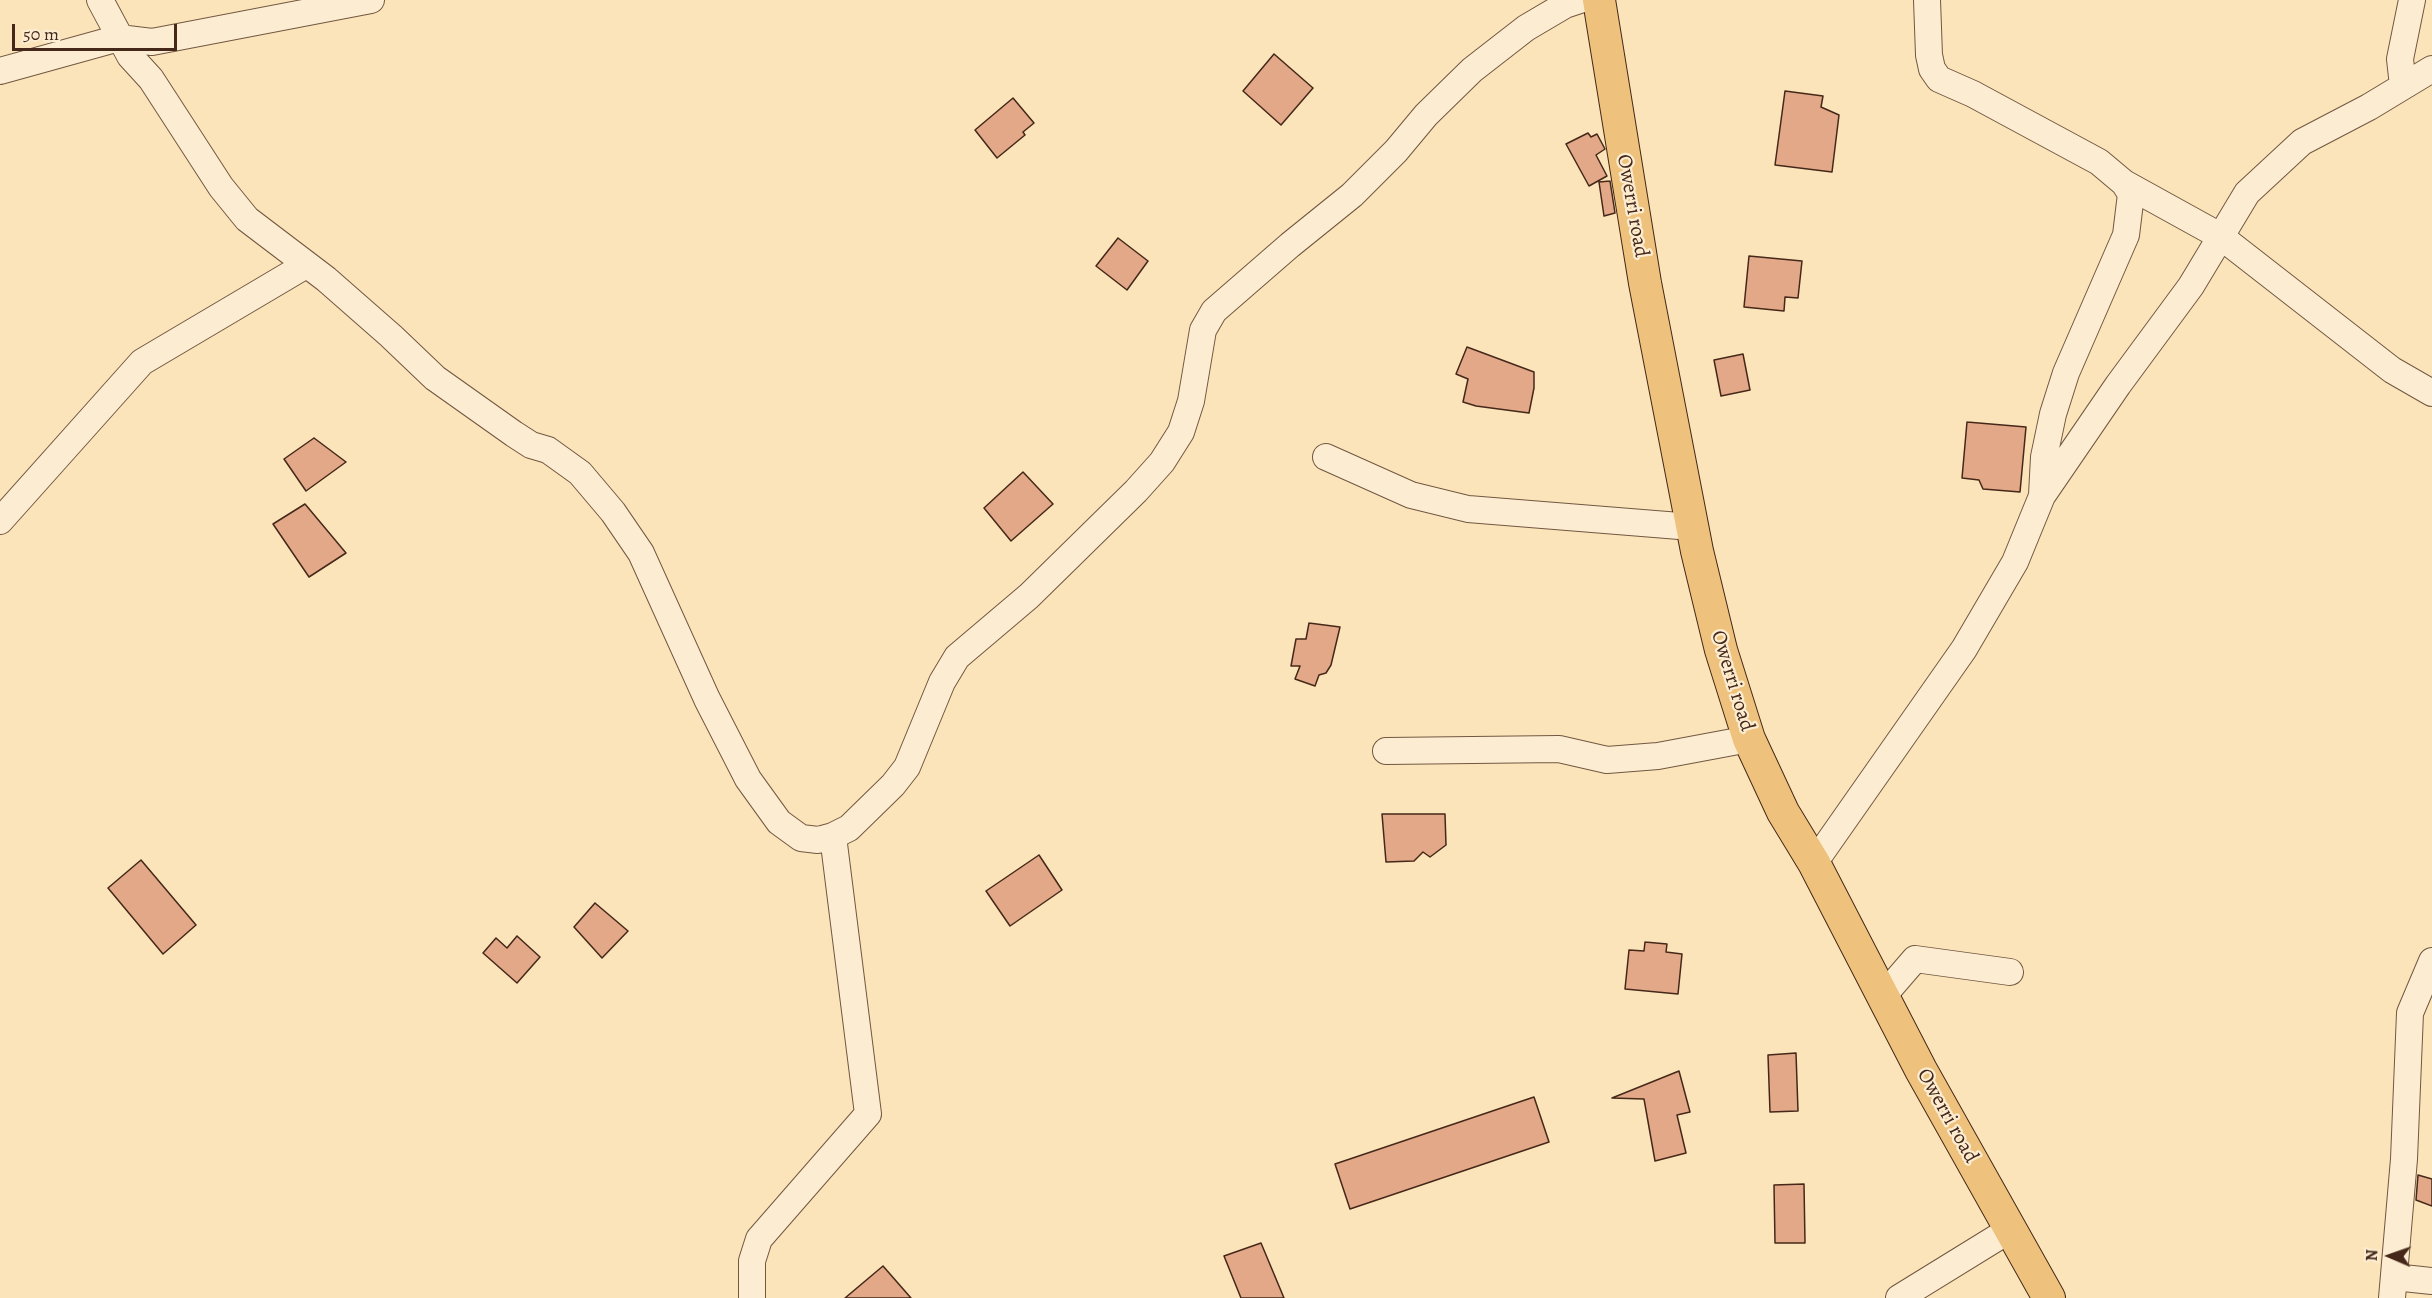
<!DOCTYPE html>
<html>
<head>
<meta charset="utf-8">
<style>
	body { margin:0 }
	#map { position:relative; width:2432px; height:1298px; overflow:hidden; background:#fbe4b9; font-family:Alegreya,serif }
	canvas { display:block }
	.north { position:absolute; left:2360px; top:1226px; width:60px; height:60px; -webkit-text-stroke:4px #fcedd2; paint-order:stroke; rotate:272deg; font-size:16px; font-weight:700; line-height:24px; text-align:center; color:#452819 }
	.north::after { content:''; display:block; margin:auto; width:21px; height:27px; background:#452819; clip-path:polygon(50% 0,100% 100%,50% 72%,0 100%) }
	.scale { position:absolute; left:12px; top:24px; width:165px; height:27px; box-sizing:border-box; border:3px solid #452819; border-top:0; padding-left:8px; font-size:18px; line-height:21px; white-space:nowrap; color:#452819; -webkit-text-stroke:4px #fcedd2; paint-order:stroke }
</style>
</head>
<body>
<div id="map">
<canvas width="2432" height="1298"></canvas>
<div class="north">N</div>
<div class="scale">50 m</div>
</div>
<script>
const context = document.querySelector('canvas').getContext('2d');
context.lineJoin = 'round';
function fill(path, color) { context.fillStyle = color; context.fill(path, 'evenodd'); }
const shape = rows => new Path2D(rows.map(r => 'M' + r).join(''));
function strokePath(path, color, width, dash) { context.strokeStyle = color; context.lineWidth = width; context.lineCap = dash ? 'butt' : 'round'; context.setLineDash(dash || []); context.stroke(path); }
function label(font, color, halo, rows, align = 'center') {
  context.font = font + ' Alegreya,serif'; context.lineWidth = 4.5; context.setLineDash([]); context.textBaseline = 'middle'; context.strokeStyle = halo; context.fillStyle = color; for (const [text, x, y, turn = 0] of rows) {
    context.save(); context.translate(x, y); context.rotate((+turn || 0) * Math.PI / 180); context.textAlign = isNaN(turn) ? turn : align; if (halo) context.strokeText(text, 0, 0); context.fillText(text, 0, 0); context.restore();
  }
}
const building = shape([
	[1274,54,1313,88,1281,125,1243,91,1274,54],
	[1785,91,1823,96,1821,107,1839,115,1832,172,1775,165,1785,91],
	[1013,98,1034,123,1023,132,1025,135,997,158,975,130,1013,98],
	[1588,133,1591,137,1597,134,1605,149,1596,155,1607,176,1589,186,1566,144,1588,133],
	[1610,181,1615,213,1604,216,1599,182,1610,181],
	[1118,238,1148,261,1127,290,1096,266,1118,238],
	[1749,256,1802,261,1798,298,1785,297,1784,311,1744,307,1749,256],
	[1467,347,1534,372,1534,388,1529,413,1476,406,1463,402,1468,379,1456,374,1467,347],
	[1743,354,1750,390,1721,396,1714,360,1743,354],
	[1967,422,2026,427,2020,492,1983,489,1979,480,1962,478,1967,422],
	[314,438,346,462,306,491,284,459,314,438],
	[1023,472,1053,504,1011,541,984,508,1023,472],
	[305,504,346,553,309,577,273,524,305,504],
	[1309,623,1340,627,1331,665,1326,673,1319,675,1315,686,1295,679,1300,666,1291,666,1296,639,1306,639,1309,623],
	[1382,814,1445,814,1446,845,1430,857,1423,852,1414,861,1386,862,1382,814],
	[1039,855,1062,890,1010,926,986,891,1039,855],
	[141,860,196,925,163,954,108,888,141,860],
	[595,903,628,931,602,958,574,927,595,903],
	[517,936,540,957,517,983,483,953,496,938,507,948,517,936],
	[1645,942,1667,944,1666,952,1682,954,1678,994,1625,989,1629,950,1644,951,1645,942],
	[1796,1053,1798,1111,1770,1112,1768,1055,1796,1053],
	[1679,1071,1690,1112,1677,1115,1686,1153,1655,1161,1644,1099,1612,1098,1679,1071],
	[1534,1097,1549,1142,1350,1209,1335,1164,1534,1097],
	[2418,1175,2432,1179,2432,1206,2416,1200,2418,1175],
	[1804,1184,1805,1243,1775,1243,1774,1185,1804,1184],
	[1261,1243,1284,1298,1241,1298,1224,1256,1261,1243],
	[883,1266,911,1298,845,1298,883,1266]
]);
const minor = shape([
	[100,0,130,56,151,79,221,187,247,219,326,279,391,336,435,378,514,434,531,445,548,450,580,473,613,512,641,553,707,699,748,779,779,822,801,838,818,840,833,836,849,828,893,785,907,767,942,682,957,657,1029,596,1136,491,1162,462,1181,432,1191,401,1203,330,1214,311,1290,245,1352,195,1396,151,1426,115,1472,70,1526,28,1565,5,1580,0],
	[1927,0,1929,55,1932,69,1939,79,1973,94,2099,162,2124,183,2131,194,2126,235,2066,373,2053,414,2044,457,2042,495],
	[0,71,119,38,152,42,371,0],
	[2403,86,2400,59,2412,0],
	[2124,183,2220,236,2392,370,2432,393],
	[1326,457,1411,495,1468,509,1692,527],
	[0,521,142,362,306,265],
	[1386,751,1559,749,1607,760,1658,756,1749,739],
	[1814,863,1964,649,2015,562,2042,496,2118,385,2191,286,2247,193,2302,142,2369,107,2432,69],
	[1883,996,1915,959,2010,972],
	[2394,1277,2432,1281],
	[752,1298,752,1261,759,1239,868,1114,833,836],
	[1899,1298,2011,1229],
	[2392,1298,2404,1159,2410,1013,2432,961]
]);
const major = shape([
	[1599,0,1645,283,1697,551,1721,650,1749,739,1783,812,1814,863,1921,1070,2049,1298]
]);
const streetNames = [
	["Owerri road",1632,206,80],
	["Owerri road",1732,681,73],
	["Owerri road",1947,1116,61]
];
fill(building, '#e2a888');
strokePath(building, '#452819', 1.5);
strokePath(minor, '#725741', 28);
strokePath(major, '#452819', 34);
strokePath(minor, '#fcedd2', 26);
strokePath(major, '#eec27c', 32);
label('21px', '#452819', '#fcedd2', streetNames);
</script>
</body>
</html>
